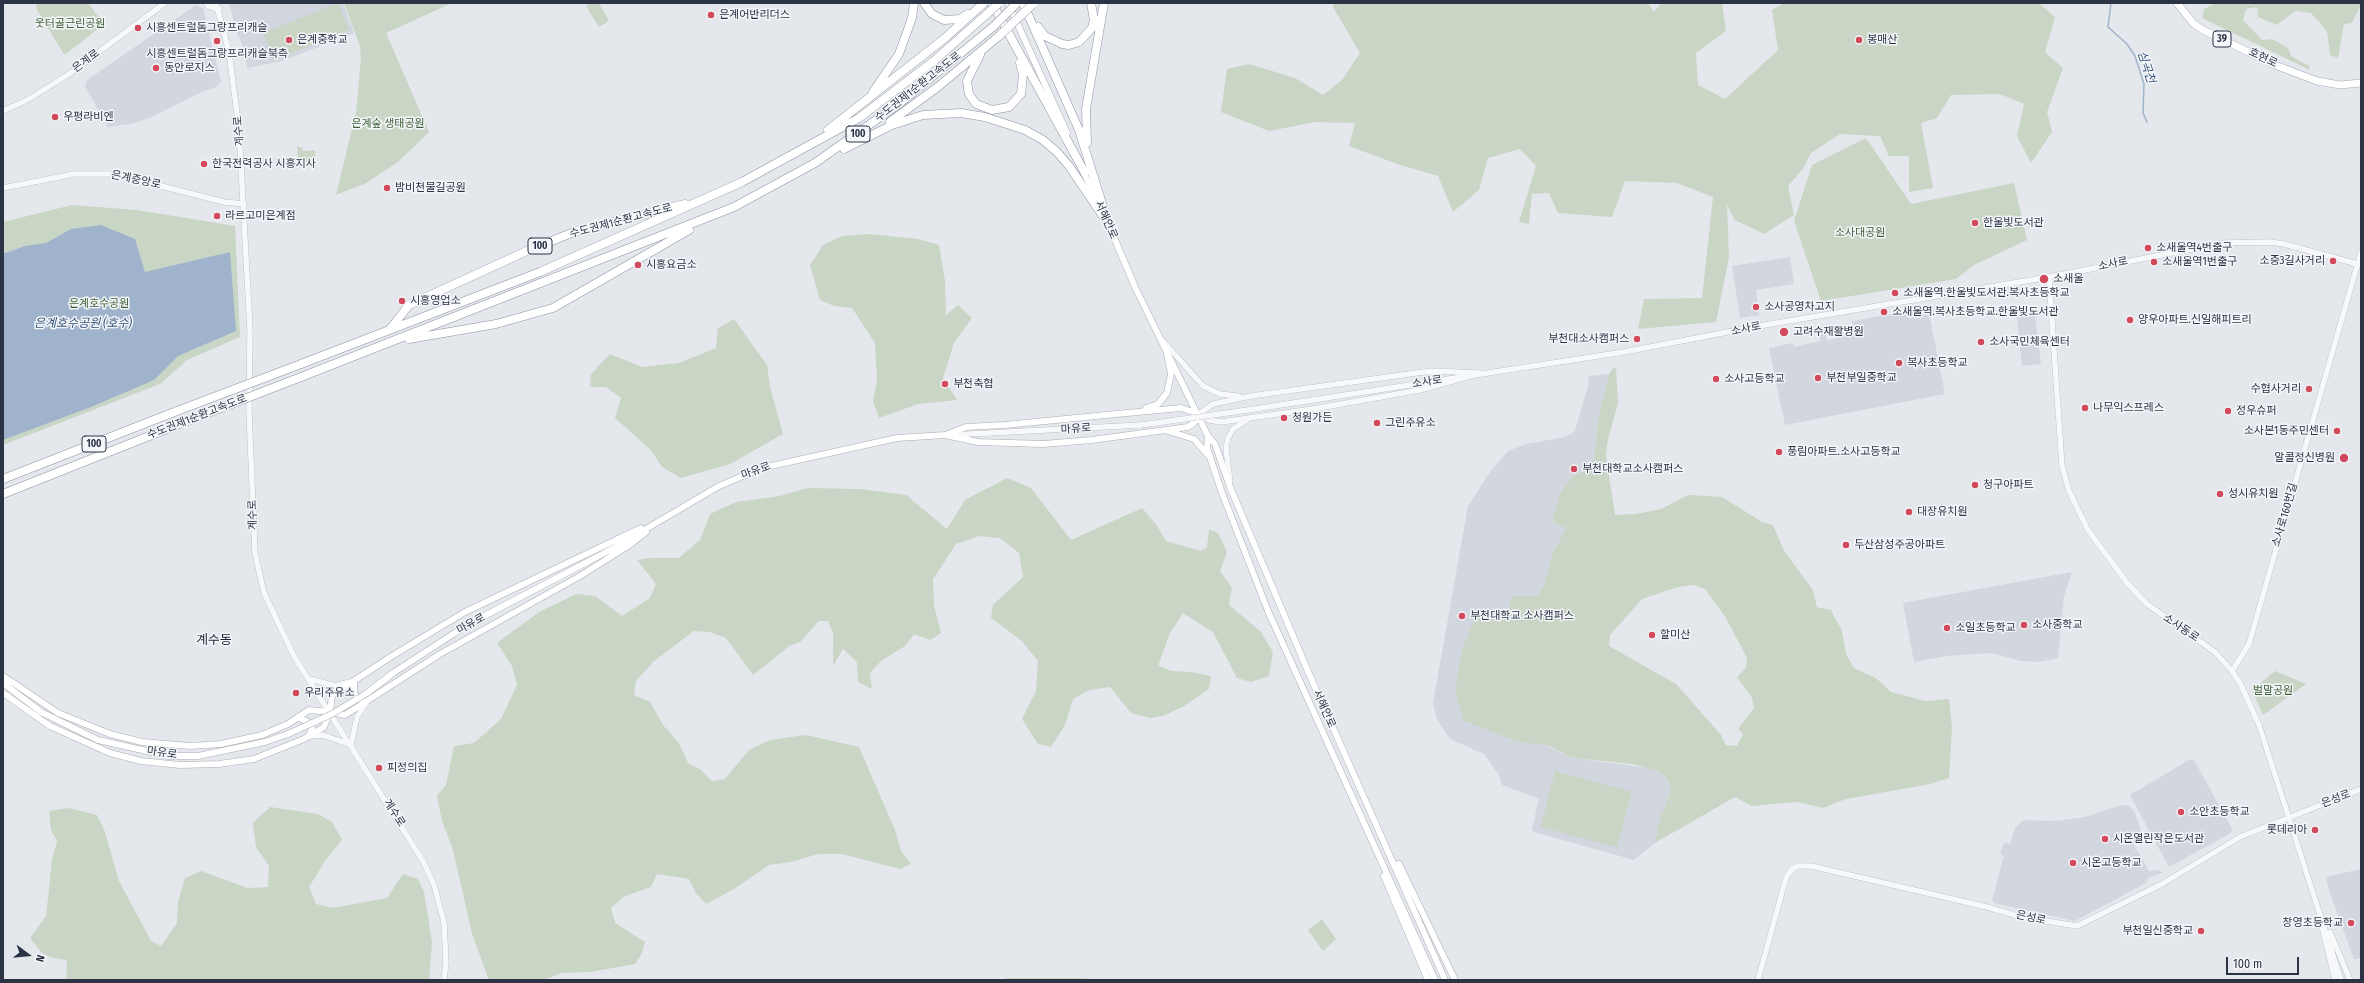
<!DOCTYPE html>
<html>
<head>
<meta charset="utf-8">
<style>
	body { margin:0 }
	#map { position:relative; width:2364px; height:983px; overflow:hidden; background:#e4e7ec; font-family:"Fira Sans Condensed",sans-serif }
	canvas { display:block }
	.frame { position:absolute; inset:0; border:4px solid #2b3445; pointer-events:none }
	.north { position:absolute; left:8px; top:935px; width:40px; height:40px; -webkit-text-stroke:3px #f4f6f9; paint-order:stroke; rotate:106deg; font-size:11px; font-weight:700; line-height:16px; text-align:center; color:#2b3445 }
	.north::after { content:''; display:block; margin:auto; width:14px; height:18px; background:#2b3445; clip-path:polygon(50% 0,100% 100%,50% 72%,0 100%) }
	.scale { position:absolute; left:2226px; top:957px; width:73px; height:18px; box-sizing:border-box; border:2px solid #2b3445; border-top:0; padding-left:5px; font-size:12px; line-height:14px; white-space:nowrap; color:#2b3445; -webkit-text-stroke:3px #f4f6f9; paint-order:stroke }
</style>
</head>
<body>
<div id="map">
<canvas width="2364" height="983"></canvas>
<div class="frame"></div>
<div class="north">N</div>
<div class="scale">100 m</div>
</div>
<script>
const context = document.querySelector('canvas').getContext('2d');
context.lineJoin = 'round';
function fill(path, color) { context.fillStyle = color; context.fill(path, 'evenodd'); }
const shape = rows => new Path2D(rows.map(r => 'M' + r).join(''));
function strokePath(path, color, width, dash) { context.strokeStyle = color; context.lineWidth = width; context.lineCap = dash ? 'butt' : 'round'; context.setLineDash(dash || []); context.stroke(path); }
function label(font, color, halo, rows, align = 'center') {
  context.font = font + ' "Fira Sans Condensed","Noto Sans KR",sans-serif'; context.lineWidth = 3; context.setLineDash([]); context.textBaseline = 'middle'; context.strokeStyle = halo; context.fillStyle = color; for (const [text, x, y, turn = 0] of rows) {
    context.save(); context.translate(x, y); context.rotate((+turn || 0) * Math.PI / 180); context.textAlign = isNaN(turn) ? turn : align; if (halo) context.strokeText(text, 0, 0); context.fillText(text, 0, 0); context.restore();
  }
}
const built = shape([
	[229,3,343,3,354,33,282,61,247,68,243,46,237,33],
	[196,5,203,8,221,82,216,87,204,91,147,119,131,124,108,127,85,86,87,80],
	[1790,257,1794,284,1756,290,1759,315,1740,318,1732,266],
	[1928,308,1945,394,1785,425,1769,348,1793,343,1794,347,1820,341,1818,327,1824,326,1827,341,1852,333,1852,321],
	[2035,314,2041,364,2022,366,2017,316],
	[1609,374,1598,420,1594,460,1583,472,1573,476,1561,492,1553,516,1554,523,1568,528,1552,554,1545,583,1538,596,1512,596,1505,618,1499,622,1541,743,1573,758,1649,768,1659,771,1668,780,1671,791,1659,822,1655,843,1634,860,1534,832,1532,829,1539,799,1502,785,1499,775,1484,754,1450,739,1437,720,1433,703,1468,506,1490,472,1508,451,1526,444,1565,437,1575,431,1589,382,1588,376],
	[2072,572,2064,596,2058,658,2039,662,2021,661,1991,653,1947,656,1914,662,1903,603],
	[2189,760,2194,760,2232,829,2231,833,2169,867,2130,795],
	[2121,805,2129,806,2134,811,2142,833,2134,845,2149,871,2158,870,2163,873,2149,877,2146,883,2075,921,1994,903,1992,900,2004,856,2000,853,2004,843,2010,844,2015,828,2024,820,2056,821,2085,817],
	[2361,869,2361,958,2357,959,2354,959,2328,888,2326,877]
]);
const green = shape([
	[36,3,88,3,104,24,66,54,63,53,37,10],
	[338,3,349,30,274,60,263,33],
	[344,3,452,3,386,33,429,132,398,162,366,183,336,195,356,112,361,58,360,46],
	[590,3,599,3,609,21,599,27,586,6],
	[1334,3,1648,3,1654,12,1661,3,1722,3,1726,31,1696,53,1698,85,1725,99,1778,50,1772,10,1784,3,2039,3,2055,17,2045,52,2063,68,2047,112,2052,132,2031,163,2017,136,2024,104,2000,94,1951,95,1937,118,1921,123,1933,188,1909,192,1909,156,1889,156,1880,136,1840,134,1811,153,1802,170,1788,186,1794,215,1764,234,1735,220,1727,205,1729,257,1716,322,1638,329,1644,299,1702,298,1713,197,1677,183,1625,181,1612,217,1558,213,1549,193,1532,194,1529,224,1519,222,1536,166,1520,149,1488,158,1479,190,1453,212,1438,176,1400,165,1349,146,1355,123,1315,122,1269,131,1221,112,1227,69,1249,64,1295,78,1323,95,1342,80,1360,53,1333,7],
	[2216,3,2361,3,2361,5,2352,23,2344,24,2338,58,2330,55,2327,31,2311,13,2295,11,2277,25,2258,17,2257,7,2246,9,2243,20,2262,40,2272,39,2288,48,2291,56,2309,66,2310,70,2202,18,2204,9],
	[1866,138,1911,204,2014,183,2027,240,1974,265,1956,279,1821,301,1794,221,1812,165],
	[297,146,302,148,303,151,315,150,316,170,311,163,298,160],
	[72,205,137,210,235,226,240,337,187,360,160,384,3,445,3,222],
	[869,234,918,239,939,245,945,281,946,315,958,305,972,318,954,343,943,378,957,400,918,404,879,418,873,401,877,380,875,343,852,308,834,306,820,300,810,265,823,245,842,236],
	[734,319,767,365,770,387,783,434,730,464,681,478,662,467,651,450,615,418,621,398,606,387,590,387,591,374,610,354,642,367,679,363,716,348,718,328],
	[1613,368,1616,368,1618,403,1608,439,1606,455,1615,515,1636,514,1661,509,1688,495,1722,497,1762,522,1773,525,1784,551,1813,590,1817,607,1831,610,1842,631,1846,654,1854,668,1876,678,1891,692,1925,701,1949,699,1952,728,1949,778,1930,784,1846,799,1823,808,1797,802,1752,806,1735,797,1655,843,1659,822,1671,791,1668,780,1659,771,1632,764,1573,758,1547,745,1519,742,1464,721,1455,692,1462,650,1476,615,1499,622,1505,618,1512,596,1538,596,1545,583,1552,554,1567,528,1554,523,1553,516,1561,492,1573,476,1583,472,1594,460,1598,420,1609,374],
	[1694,585,1705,589,1726,618,1747,658,1746,668,1737,677,1752,698,1754,708,1738,729,1743,734,1737,746,1726,745,1721,735,1676,684,1609,646,1610,635,1642,599,1678,587],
	[1007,478,1031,488,1071,540,1142,508,1155,523,1166,541,1201,551,1207,547,1209,529,1218,533,1227,552,1220,571,1232,588,1229,605,1261,632,1273,652,1269,676,1251,682,1237,678,1213,632,1183,613,1170,633,1158,666,1172,671,1192,672,1211,676,1209,689,1184,706,1163,716,1150,718,1131,713,1110,687,1089,690,1073,699,1065,725,1051,747,1038,744,1022,719,1036,691,1038,661,1022,641,991,618,993,605,1023,577,1019,553,1000,538,979,536,956,544,933,579,934,606,941,633,930,640,914,634,905,646,881,661,870,673,872,689,858,682,857,662,843,649,833,666,833,633,828,621,819,621,800,642,789,646,753,675,726,638,710,632,694,631,654,661,636,681,634,695,650,702,663,725,679,743,688,763,701,770,712,781,725,779,749,750,770,740,806,735,859,747,895,830,901,851,911,864,900,869,842,854,818,854,791,862,769,865,734,889,706,904,696,893,689,879,657,874,651,887,623,897,611,908,615,923,645,942,642,953,635,964,590,972,562,973,543,980,489,980,472,934,462,889,452,847,442,821,437,796,446,785,454,746,474,743,501,719,517,685,512,666,497,643,539,612,576,594,595,596,622,616,650,598,656,584,637,560,650,558,679,558,700,540,710,514,736,502,780,496,807,488,860,489,906,495,947,529,965,500],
	[2275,671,2306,684,2263,715,2252,690],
	[1555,771,1632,792,1617,847,1541,827],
	[270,807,318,814,332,822,342,840,325,861,309,887,316,904,333,908,387,898,403,874,418,879,424,892,432,942,429,980,66,980,67,960,52,958,42,953,30,938,46,916,52,860,57,841,51,830,49,811,69,808,97,815,104,829,119,881,151,941,161,946,177,923,178,902,185,878,201,871,248,888,268,887,269,866,256,847,253,823],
	[1322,919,1336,939,1323,951,1308,930],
	[1005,978,1087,978,1087,980,1007,980]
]);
const water = shape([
	[101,225,135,239,145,272,230,252,236,331,178,356,154,380,91,407,3,440,3,254,25,246,46,243,71,229]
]);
const stream = shape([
	[2111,3,2108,27,2127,44,2135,56,2144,84,2143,113,2147,122]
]);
const tertiary = shape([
	[206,3,208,6,219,9],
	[216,3,229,52,239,129,250,330,249,412,255,553,264,593,295,658,423,861,434,885,444,922,446,962,444,980],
	[3,111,29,99,69,74,165,3],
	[3,188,74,174,114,174,224,202,244,204],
	[2049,277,2062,466,2069,491,2088,530,2128,584,2147,604,2215,652,2232,671,2241,685,2259,725,2341,980],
	[1163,341,1203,386,1220,394,1238,396],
	[1431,371,1481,373,1420,390,1313,409,1221,422,1209,420,1199,414,1213,404,1251,396,1431,371],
	[1248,410,1624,352,1759,326,2049,277,2223,243,2270,242,2284,244,2361,265],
	[951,435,1141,425],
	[1230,482,1226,448,1228,438,1233,429,1247,420],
	[2232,671,2249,644,2361,252],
	[310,679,335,686,350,682],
	[309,736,323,735,351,745,357,717,366,703],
	[2322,926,2335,980],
	[2330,932,2350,980],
	[1758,980,1786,878,1791,870,1798,866,1811,866,1987,907,2021,917,2077,926,2162,884,2240,837,2361,789]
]);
const secondary = shape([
	[1008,3,1067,133],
	[1083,171,1100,206],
	[1107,221,1135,287,1208,436,1215,444,1230,487,1310,676,1445,980],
	[1146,408,1158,404,1167,393,1171,374,1167,354],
	[1168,431,1194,439,1207,454],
	[945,435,966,427,1005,425,1116,414,1181,408,1199,414],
	[1208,436,1207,448,1222,493,1268,611,1435,980],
	[3,676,58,713,110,734,142,742,191,746,221,744,262,735,288,724,309,710,330,712,332,695,392,656,465,612,641,528],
	[354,681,354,694,362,701],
	[3,683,41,712,98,740,169,756,198,756,265,742,288,734],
	[3,693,50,726,110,753,141,761,180,765,219,764,254,759,304,739,324,727,330,712,345,715,440,654,580,576,631,544,646,532],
	[367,693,393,673,467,625,612,549,719,486,762,468,897,438,945,435,978,442,1043,444,1092,440,1188,427,1195,422,1199,414],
	[298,717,308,722,312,728,309,736],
	[1399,864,1455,980],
	[1384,876,1428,980]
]);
const primary = shape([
	[2177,3,2194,24,2203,30,2275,65,2317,81,2340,85,2361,83]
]);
const motorway = shape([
	[924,3,932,14,944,20,960,19,968,14],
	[992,3,1085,173],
	[1023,3,1079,130,1105,213],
	[1038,27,1045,36,1062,44,1069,45,1079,42,1092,28,1094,20,1091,3],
	[980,55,967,81,968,88,969,94,976,104,992,110,1009,107,1021,94,1023,75,1020,63],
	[873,92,899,54,912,18,914,3],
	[890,122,939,86,999,36],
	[828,130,945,38,984,3],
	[1087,143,1086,109,1104,3],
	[844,149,892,125,923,115,961,113,985,117,1025,130,1043,140,1057,152,1069,166,1109,225],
	[391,328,409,305,529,250,574,232,685,204],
	[409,339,496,324,553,308,689,230],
	[301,364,540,272,742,182,859,118,935,60,987,14],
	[301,377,734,207,815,163,900,103,994,26],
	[3,479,177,411],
	[3,494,177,425]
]);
const tertiaryBridge = shape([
	[1141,425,1248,410]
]);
const secondaryBridge = shape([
	[288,734,332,714,367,693]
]);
const motorwayBridge = shape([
	[987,14,999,3],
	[994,26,1017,3],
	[999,36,1033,4],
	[177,411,301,364],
	[177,425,301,377]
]);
const markers = [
	[711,15,4,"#d1495b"],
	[138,28,4,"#d1495b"],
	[289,40,4,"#d1495b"],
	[1859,40,4,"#d1495b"],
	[217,41,4,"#d1495b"],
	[156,68,4,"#d1495b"],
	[55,117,4,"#d1495b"],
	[204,164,4,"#d1495b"],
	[387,188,4,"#d1495b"],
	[217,216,4,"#d1495b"],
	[1975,223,4,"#d1495b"],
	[2148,248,4,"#d1495b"],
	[2333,261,4,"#d1495b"],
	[2154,262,4,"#d1495b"],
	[638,265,4,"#d1495b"],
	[2044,279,5,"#d1495b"],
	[1895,293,4,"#d1495b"],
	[402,301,4,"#d1495b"],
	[1756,307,4,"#d1495b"],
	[1884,312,4,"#d1495b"],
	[2130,320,4,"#d1495b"],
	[1784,332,5,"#d1495b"],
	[1637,339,4,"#d1495b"],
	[1981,342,4,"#d1495b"],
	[1899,363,4,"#d1495b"],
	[1818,378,4,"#d1495b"],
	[1716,379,4,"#d1495b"],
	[945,384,4,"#d1495b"],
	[2309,389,4,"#d1495b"],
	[2085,408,4,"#d1495b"],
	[2228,411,4,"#d1495b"],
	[1284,418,4,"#d1495b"],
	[1377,423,4,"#d1495b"],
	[2337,431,4,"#d1495b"],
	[1779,452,4,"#d1495b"],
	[2344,458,5,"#d1495b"],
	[1574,469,4,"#d1495b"],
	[1975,485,4,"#d1495b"],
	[2220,494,4,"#d1495b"],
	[1909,512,4,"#d1495b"],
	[1846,545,4,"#d1495b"],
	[1462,616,4,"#d1495b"],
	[2024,625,4,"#d1495b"],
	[1947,628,4,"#d1495b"],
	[1652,635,4,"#d1495b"],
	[296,693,4,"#d1495b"],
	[379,768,4,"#d1495b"],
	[2181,812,4,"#d1495b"],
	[2315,830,4,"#d1495b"],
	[2105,839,4,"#d1495b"],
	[2073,863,4,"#d1495b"],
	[2351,923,4,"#d1495b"],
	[2201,931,4,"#d1495b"]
];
const shields = [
	[2222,39,18],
	[858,134,24],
	[540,246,24],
	[94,444,24]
];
const shieldNames = [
	["39",2222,39],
	["100",858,134],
	["100",540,246],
	["100",94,444]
];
const poiNames = [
	["은계어반리더스",719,15],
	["시흥센트럴돔그랑프리캐슬",146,28],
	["은계중학교",297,40],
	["봉매산",1867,40],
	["시흥센트럴돔그랑프리캐슬북측",217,54,"center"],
	["동안로지스",164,68],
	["우평라비엔",63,117],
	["한국전력공사 시흥지사",212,164],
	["밤비천물길공원",395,188],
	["라르고미은계점",225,216],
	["한울빛도서관",1983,223],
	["소새울역4번출구",2156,248],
	["소중3길사거리",2325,261,"right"],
	["소새울역1번출구",2162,262],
	["시흥요금소",646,265],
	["소새울",2053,279],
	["소새울역.한울빛도서관.복사초등학교",1903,293],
	["시흥영업소",410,301],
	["소사공영차고지",1764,307],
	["소새울역.복사초등학교.한울빛도서관",1892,312],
	["양우아파트.신일해피트리",2138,320],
	["고려수재활병원",1793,332],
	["부천대소사캠퍼스",1629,339,"right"],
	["소사국민체육센터",1989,342],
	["복사초등학교",1907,363],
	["부천부일중학교",1826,378],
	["소사고등학교",1724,379],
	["부천축협",953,384],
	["수협사거리",2301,389,"right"],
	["나무익스프레스",2093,408],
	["정우슈퍼",2236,411],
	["청원가든",1292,418],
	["그린주유소",1385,423],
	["소사본1동주민센터",2329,431,"right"],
	["풍림아파트.소사고등학교",1787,452],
	["알콜정신병원",2335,458,"right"],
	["부천대학교소사캠퍼스",1582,469],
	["청구아파트",1983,485],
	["성시유치원",2228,494],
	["대장유치원",1917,512],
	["두산삼성주공아파트",1854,545],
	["부천대학교 소사캠퍼스",1470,616],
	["소사중학교",2032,625],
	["소일초등학교",1955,628],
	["할미산",1660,635],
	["우리주유소",304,693],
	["피정의집",387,768],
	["소안초등학교",2189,812],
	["롯데리아",2307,830,"right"],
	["시온열린작은도서관",2113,839],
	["시온고등학교",2081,863],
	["창영초등학교",2343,923,"right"],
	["부천일신중학교",2193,931,"right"]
];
const parkNames = [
	["웃터골근린공원",70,24],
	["은계숲 생태공원",388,124],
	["소사대공원",1860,233],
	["은계호수공원",99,304],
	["벌말공원",2273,691]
];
const streetNames = [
	["호현로",2263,58,25],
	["은계로",86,61,-37],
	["수도권제1순환고속도로",918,87,-38],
	["계수로",239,131,-94],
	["은계중앙로",136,180,12],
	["서해안로",1106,220,66],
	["수도권제1순환고속도로",621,221,-15],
	["소사로",2113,264,-11],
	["소사로",1746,329,-11],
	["소사로",1427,382,-9],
	["수도권제1순환고속도로",197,417,-21],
	["마유로",1076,429,-4],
	["마유로",756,471,-20],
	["계수로",253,515,-92],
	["소사로160번길",2285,515,-74],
	["마유로",471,624,-29],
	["소사동로",2181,628,34],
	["서해안로",1324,709,66],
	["마유로",162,753,8],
	["은성로",2336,799,-21],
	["계수로",394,813,57],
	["은성로",2031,918,12]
];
const waterNames = [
	["심곡천",2146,67,72],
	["은계호수공원 (호수)",83,324]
];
const quarterNames = [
	["계수동",214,640]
];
fill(built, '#d2d6de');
fill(green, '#c9d6c5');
fill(water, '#9fb4cc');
strokePath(stream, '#9fb4cc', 1.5);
strokePath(tertiary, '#a9aeb7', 6);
strokePath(secondary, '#a9aeb7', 7);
strokePath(primary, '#a3abb8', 8);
strokePath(motorway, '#8b94a3', 9);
strokePath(tertiary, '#f7f8fa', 5.5);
strokePath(secondary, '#fff', 6);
strokePath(primary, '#fff', 7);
strokePath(motorway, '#fff', 8);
strokePath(tertiaryBridge, '#a9aeb7', 6, []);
strokePath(secondaryBridge, '#a9aeb7', 7, []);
strokePath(motorwayBridge, '#8b94a3', 9, []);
strokePath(tertiaryBridge, '#f7f8fa', 5.5);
strokePath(secondaryBridge, '#fff', 6);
strokePath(motorwayBridge, '#fff', 8);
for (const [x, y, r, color] of markers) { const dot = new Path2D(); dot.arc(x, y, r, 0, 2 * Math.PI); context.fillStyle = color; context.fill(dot); strokePath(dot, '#f4f6f9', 1.5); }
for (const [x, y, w] of shields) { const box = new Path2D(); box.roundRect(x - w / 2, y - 8, w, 16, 3); context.fillStyle = '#f4f6f9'; context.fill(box); strokePath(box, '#2b3445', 1); }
label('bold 10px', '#2b3445', null, shieldNames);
label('11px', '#2b3445', '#f4f6f9', poiNames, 'left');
label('11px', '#3f6138', '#f4f6f9', parkNames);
label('11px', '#2b3445', '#f4f6f9', streetNames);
label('italic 12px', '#34527a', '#f4f6f9', waterNames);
label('13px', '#1d2536', '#f4f6f9', quarterNames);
</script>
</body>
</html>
